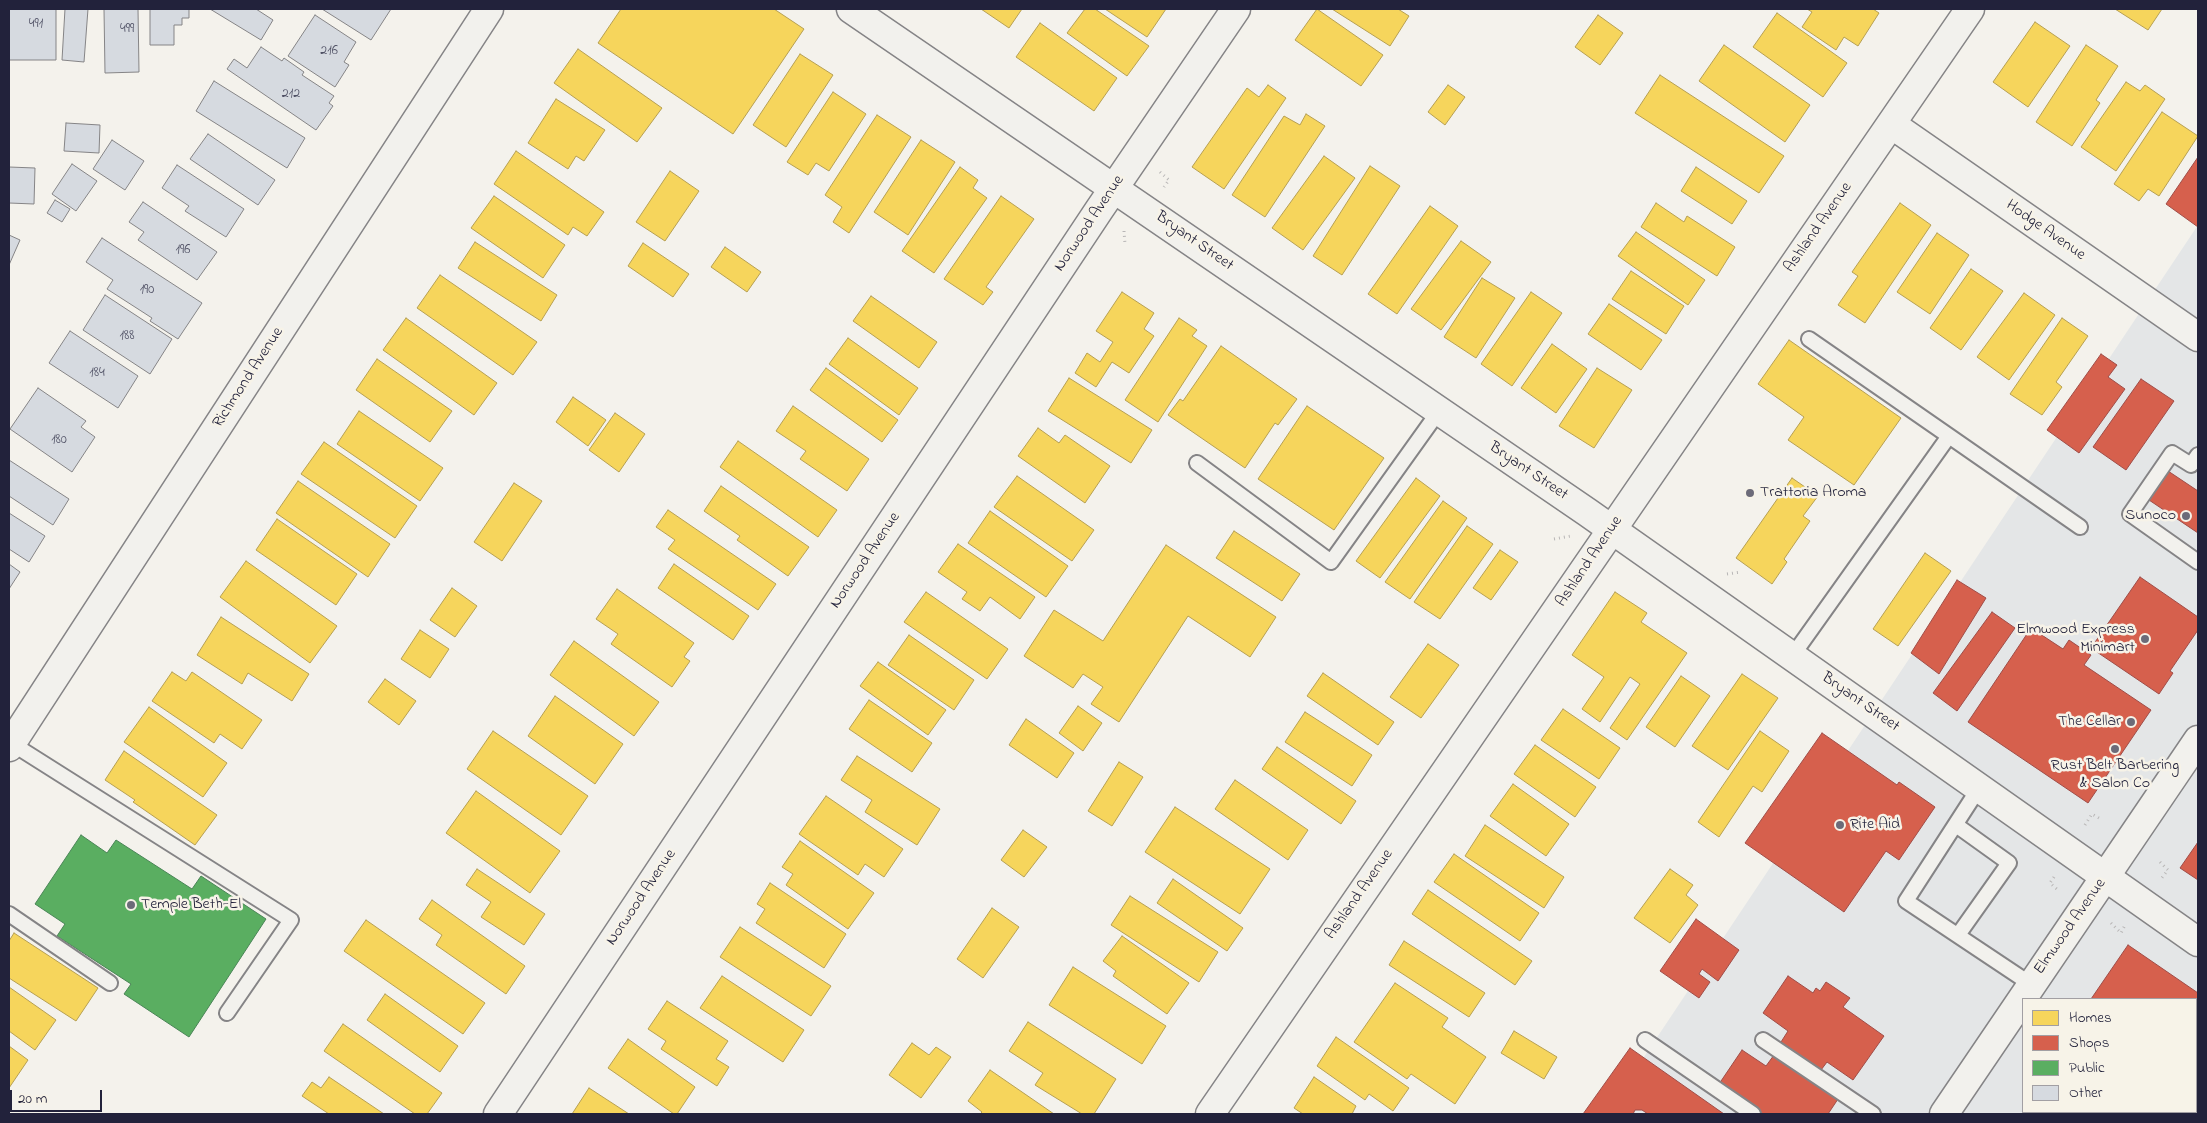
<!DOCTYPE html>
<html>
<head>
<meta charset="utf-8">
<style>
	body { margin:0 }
	#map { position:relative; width:2207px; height:1123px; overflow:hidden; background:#f4f2ec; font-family:"Indie Flower",sans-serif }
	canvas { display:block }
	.frame { position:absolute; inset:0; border:10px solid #22223b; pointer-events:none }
	.legend { position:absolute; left:2022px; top:998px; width:175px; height:115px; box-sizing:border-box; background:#f7f3e8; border:1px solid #a29fa3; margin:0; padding:6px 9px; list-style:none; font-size:15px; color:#22223b }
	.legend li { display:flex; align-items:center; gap:10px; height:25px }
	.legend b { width:25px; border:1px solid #a29fa3 }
	.scale { position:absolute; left:10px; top:1090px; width:92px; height:22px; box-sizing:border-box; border:2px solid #22223b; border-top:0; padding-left:6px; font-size:15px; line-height:18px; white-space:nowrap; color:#22223b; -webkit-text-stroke:4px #f7f3e8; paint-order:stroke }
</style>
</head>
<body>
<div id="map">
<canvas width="2207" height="1123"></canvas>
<div class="frame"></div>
<ul class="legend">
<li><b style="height:14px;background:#f6d55c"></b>Homes</li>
<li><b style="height:14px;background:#d6604d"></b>Shops</li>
<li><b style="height:14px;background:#5aae61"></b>Public</li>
<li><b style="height:14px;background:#d6dae0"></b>Other</li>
</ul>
<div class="scale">20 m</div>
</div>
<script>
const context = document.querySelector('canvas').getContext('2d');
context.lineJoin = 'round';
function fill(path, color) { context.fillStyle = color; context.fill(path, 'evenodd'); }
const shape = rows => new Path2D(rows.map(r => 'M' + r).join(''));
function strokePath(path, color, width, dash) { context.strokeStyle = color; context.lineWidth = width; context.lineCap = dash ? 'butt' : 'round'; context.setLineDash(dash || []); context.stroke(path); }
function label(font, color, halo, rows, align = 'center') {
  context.font = font + ' "Indie Flower",sans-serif'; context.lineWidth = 5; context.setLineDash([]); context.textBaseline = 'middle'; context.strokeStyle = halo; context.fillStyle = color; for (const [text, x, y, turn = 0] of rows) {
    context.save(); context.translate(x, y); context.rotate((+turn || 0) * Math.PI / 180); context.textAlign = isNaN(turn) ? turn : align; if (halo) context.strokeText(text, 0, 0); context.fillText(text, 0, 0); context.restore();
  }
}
const built = shape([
	[2198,225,2198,1075,2196,1079,2196,999,2023,999,2023,1112,2173,1112,2171,1114,1606,1114]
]);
const homes = shape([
	[621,9,774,9,804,29,733,134,598,43,621,9],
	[981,9,1022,9,1009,28,981,9],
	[1085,9,1095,9,1149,46,1127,76,1067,33,1085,9],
	[1105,9,1166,9,1147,37,1105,9],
	[1317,9,1383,55,1361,86,1295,40,1317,9],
	[1332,9,1398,9,1409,16,1390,46,1332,9],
	[1807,9,1873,9,1879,13,1858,46,1844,37,1836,50,1802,27,1812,12,1807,9],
	[2115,9,2162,9,2148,30,2115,9],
	[1777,13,1847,63,1823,97,1753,47,1777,13],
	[1598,15,1623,33,1600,65,1575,47,1598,15],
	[2035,22,2070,46,2028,107,1993,82,2035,22],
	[1040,23,1117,78,1094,111,1016,57,1040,23],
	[1724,45,1810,105,1785,142,1699,81,1724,45],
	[2086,45,2118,66,2096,100,2100,103,2072,146,2036,122,2086,45],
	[578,49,662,108,637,142,554,83,578,49],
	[800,54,833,75,786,147,753,125,800,54],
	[1660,75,1784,156,1759,193,1635,113,1660,75],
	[2126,82,2140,91,2145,85,2165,99,2116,171,2081,147,2126,82],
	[1268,85,1286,98,1224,189,1192,167,1247,88,1259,97,1268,85],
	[1448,85,1465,97,1445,125,1428,112,1448,85],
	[833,92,866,114,829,171,816,163,808,175,787,162,833,92],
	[556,99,605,130,584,161,576,156,568,169,528,143,556,99],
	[2162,112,2198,136,2159,196,2148,189,2139,201,2114,184,2162,112],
	[1306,114,1325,126,1265,217,1232,195,1284,116,1300,125,1306,114],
	[877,115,911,137,849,233,833,222,842,207,825,195,877,115],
	[921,140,955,162,908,235,874,212,921,140],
	[516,151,604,212,587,236,573,227,568,235,494,184,516,151],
	[1324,156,1355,178,1303,250,1272,228,1324,156],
	[1370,166,1400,186,1342,275,1313,256,1370,166],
	[960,167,978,180,973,188,987,198,934,273,902,251,960,167],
	[1696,167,1747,201,1732,224,1681,191,1696,167],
	[670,171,699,191,665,241,636,222,670,171],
	[494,196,565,245,543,278,471,228,494,196],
	[1001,196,1034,219,986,287,993,292,983,305,944,279,1001,196],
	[1656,203,1684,222,1687,216,1735,247,1717,276,1641,227,1656,203],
	[1900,203,1931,225,1865,323,1838,305,1858,276,1852,272,1900,203],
	[1430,206,1458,226,1397,314,1368,294,1430,206],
	[1636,232,1705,280,1688,305,1618,256,1636,232],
	[1937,233,1969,255,1930,314,1897,292,1937,233],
	[1461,241,1491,262,1441,330,1411,309,1461,241],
	[475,242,557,295,541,321,458,268,475,242],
	[643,243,689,274,673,297,628,266,643,243],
	[725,247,761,272,747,292,711,267,725,247],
	[1971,269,2003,291,1961,350,1930,328,1971,269],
	[1631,271,1684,306,1666,334,1612,299,1631,271],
	[440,275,537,342,513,375,417,308,440,275],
	[1482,278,1515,298,1476,358,1444,337,1482,278],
	[1122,292,1154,313,1144,329,1154,336,1129,373,1112,362,1096,387,1075,373,1087,353,1100,362,1113,342,1096,331,1122,292],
	[1531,292,1562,313,1512,386,1481,364,1531,292],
	[2024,293,2055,315,2009,380,1977,357,2024,293],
	[871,296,937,342,919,368,853,321,871,296],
	[1609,304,1662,340,1641,370,1588,334,1609,304],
	[406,318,497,383,474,415,383,350,406,318],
	[1179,318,1197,330,1192,336,1207,346,1158,422,1125,400,1179,318],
	[2062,318,2088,336,2056,382,2062,387,2042,415,2010,394,2062,318],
	[848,338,918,388,899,415,829,364,848,338],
	[1789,340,1901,418,1854,485,1788,440,1804,417,1758,384,1789,340],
	[1552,344,1587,369,1556,413,1521,388,1552,344],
	[1221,346,1297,399,1278,425,1275,423,1245,468,1168,415,1180,399,1183,401,1221,346],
	[377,359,452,411,430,442,356,390,377,359],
	[826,368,898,420,882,442,810,390,826,368],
	[1597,368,1632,390,1594,448,1559,426,1597,368],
	[1069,378,1152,430,1131,463,1048,411,1069,378],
	[573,397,606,420,588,446,556,422,573,397],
	[793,406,869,459,847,491,800,459,806,451,776,431,793,406],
	[1307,406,1384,458,1334,530,1258,479,1307,406],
	[359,411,443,468,420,501,337,444,359,411],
	[615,413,645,434,619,472,589,450,615,413],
	[1038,428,1059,443,1065,435,1110,466,1085,503,1018,456,1038,428],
	[738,441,837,510,818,537,720,467,738,441],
	[324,442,417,506,395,538,301,474,324,442],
	[1017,476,1094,530,1072,561,994,507,1017,476],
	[1416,478,1440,496,1380,578,1356,561,1416,478],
	[1792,478,1818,496,1803,516,1810,521,1784,559,1787,562,1772,584,1736,558,1792,478],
	[298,481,390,544,368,577,276,513,298,481],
	[514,483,542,501,502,561,474,542,514,483],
	[721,486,809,547,788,576,737,540,740,536,704,511,721,486],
	[1443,501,1467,518,1410,599,1385,582,1443,501],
	[668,510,776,584,758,610,668,549,675,540,656,527,668,510],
	[990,511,1068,566,1046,597,968,543,990,511],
	[277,519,357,574,336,605,256,550,277,519],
	[1467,526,1493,544,1440,619,1414,602,1467,526],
	[1234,531,1300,574,1282,601,1216,558,1234,531],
	[958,544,1035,597,1020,619,990,597,980,611,962,599,967,592,938,572,958,544],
	[1166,545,1276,617,1250,657,1188,616,1119,722,1091,704,1103,687,1083,674,1073,688,1024,656,1054,610,1103,641,1166,545],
	[1500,550,1518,562,1491,600,1473,588,1500,550],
	[1925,553,1951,571,1898,646,1873,629,1925,553],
	[246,561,337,626,310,663,220,597,246,561],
	[674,564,749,616,733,640,658,588,674,564],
	[452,588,477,606,455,637,430,620,452,588],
	[617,589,694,643,684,657,690,661,672,687,611,644,618,634,596,619,617,589],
	[926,592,1008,649,987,679,904,622,926,592],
	[1615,592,1647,613,1641,622,1687,653,1627,740,1610,728,1640,684,1630,677,1600,722,1582,709,1604,677,1572,655,1615,592],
	[221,617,309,674,292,701,248,673,242,684,197,655,221,617],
	[420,630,449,649,430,678,401,659,420,630],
	[909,635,974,680,954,710,888,665,909,635],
	[574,641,659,702,634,736,550,675,574,641],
	[1428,644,1459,665,1421,718,1390,697,1428,644],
	[878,662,946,710,928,735,860,686,878,662],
	[172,672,186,681,192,672,262,720,242,749,220,734,214,743,152,701,172,672],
	[1323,673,1394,722,1378,745,1307,696,1323,673],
	[1742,674,1778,698,1728,770,1692,746,1742,674],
	[1681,676,1710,696,1675,747,1646,727,1681,676],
	[385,679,416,701,399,725,368,702,385,679],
	[555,696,623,744,595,784,528,736,555,696],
	[869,700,932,743,912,772,849,729,869,700],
	[1078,706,1102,723,1083,751,1059,733,1078,706],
	[149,707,227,763,203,797,124,742,149,707],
	[1563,709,1620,748,1599,779,1541,740,1563,709],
	[1305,712,1372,755,1352,786,1285,742,1305,712],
	[1026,719,1074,753,1057,778,1009,745,1026,719],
	[493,731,588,796,561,835,467,769,493,731],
	[1760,731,1789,751,1762,792,1753,786,1719,837,1698,822,1760,731],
	[1535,745,1596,787,1575,817,1514,774,1535,745],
	[1277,747,1356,801,1341,824,1262,769,1277,747],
	[124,751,217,815,195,845,133,802,135,800,105,780,124,751],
	[857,756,940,809,917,845,865,812,872,800,841,780,857,756],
	[1119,762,1143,777,1112,826,1088,811,1119,762],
	[1235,780,1308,830,1288,860,1215,809,1235,780],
	[1513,784,1569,824,1546,856,1490,816,1513,784],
	[476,791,560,851,530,893,446,833,476,791],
	[826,796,903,849,884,877,865,864,858,875,799,834,826,796],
	[1175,807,1270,869,1240,914,1145,852,1175,807],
	[1485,825,1564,877,1544,908,1465,856,1485,825],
	[1023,830,1047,847,1024,877,1001,860,1023,830],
	[800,841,874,893,848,929,786,885,793,874,782,867,800,841],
	[1454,854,1539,913,1520,941,1434,882,1454,854],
	[477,869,545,914,524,945,481,917,491,902,466,885,477,869],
	[1670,869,1693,885,1686,895,1698,905,1670,943,1634,918,1670,869],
	[1173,879,1243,928,1227,951,1157,903,1173,879],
	[770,883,846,934,824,968,756,923,765,909,757,904,770,883],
	[1428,890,1532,961,1515,985,1412,914,1428,890],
	[1130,896,1218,952,1199,982,1111,925,1130,896],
	[432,900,525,966,506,994,436,945,442,935,419,919,432,900],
	[992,908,1019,927,983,978,957,959,992,908],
	[366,920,485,1003,463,1034,344,951,366,920],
	[740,927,831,986,811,1016,720,957,740,927],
	[14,933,98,988,76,1021,9,978,9,941,14,933],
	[1122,936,1189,983,1167,1014,1113,976,1116,971,1103,961,1122,936],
	[1404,941,1485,993,1469,1017,1389,965,1404,941],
	[1073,967,1166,1026,1142,1064,1049,1005,1073,967],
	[722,976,804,1030,783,1062,700,1008,722,976],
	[1395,983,1448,1018,1442,1027,1486,1057,1455,1104,1411,1074,1407,1079,1354,1042,1395,983],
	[9,987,56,1020,35,1050,9,1031,9,987],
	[385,994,458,1046,440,1072,367,1020,385,994],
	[667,1001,728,1041,716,1059,729,1067,717,1086,661,1049,666,1041,648,1029,667,1001],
	[1028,1022,1116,1079,1094,1114,1082,1114,1035,1085,1043,1073,1009,1051,1028,1022],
	[343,1024,442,1093,427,1114,415,1114,324,1051,343,1024],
	[1514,1031,1557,1057,1544,1079,1501,1053,1514,1031],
	[1336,1037,1409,1088,1393,1111,1369,1094,1365,1100,1317,1066,1336,1037],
	[628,1039,695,1087,677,1114,674,1114,608,1068,628,1039],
	[912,1043,929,1055,936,1047,951,1057,921,1098,889,1075,912,1043],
	[9,1046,28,1060,9,1088,9,1046],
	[990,1070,1054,1114,980,1114,982,1112,968,1101,990,1070],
	[329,1077,384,1114,329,1114,302,1096,312,1082,321,1088,329,1077],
	[1314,1077,1356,1106,1352,1114,1303,1114,1294,1108,1314,1077],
	[589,1088,629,1114,572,1114,589,1088]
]);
const shops = shape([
	[2198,157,2198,227,2166,204,2198,157],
	[2101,354,2117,365,2108,377,2125,389,2079,453,2047,430,2101,354],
	[2141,379,2174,401,2126,470,2093,447,2141,379],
	[2168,471,2198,491,2198,533,2149,500,2168,471],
	[2140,577,2198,617,2198,630,2170,671,2173,673,2159,694,2091,648,2140,577],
	[1957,580,1986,598,1939,674,1911,653,1957,580],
	[1992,612,2015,628,1957,711,1933,693,1992,612],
	[2031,628,2063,649,2069,640,2091,655,2084,665,2151,710,2088,803,1968,722,2031,628],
	[1822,733,1897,785,1899,782,1935,807,1899,860,1886,851,1844,912,1745,843,1822,733],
	[2198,842,2198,880,2180,868,2198,842],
	[1696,919,1739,950,1718,981,1702,969,1699,974,1710,982,1699,998,1660,971,1696,919],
	[2128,945,2198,993,2198,1065,2196,1064,2196,999,2091,999,2128,945],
	[1788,976,1813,993,1816,988,1820,991,1826,982,1850,998,1843,1007,1884,1036,1853,1080,1827,1062,1821,1070,1781,1042,1788,1031,1763,1013,1788,976],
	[1630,1048,1724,1114,1648,1114,1642,1110,1635,1110,1633,1114,1583,1114,1630,1048],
	[1742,1050,1766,1066,1774,1055,1838,1099,1828,1114,1763,1114,1719,1084,1742,1050],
	[2120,1112,2158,1112,2156,1114,2124,1114,2120,1112]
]);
const public = shape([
	[81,835,107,853,116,840,192,889,201,876,266,919,189,1037,124,994,131,984,57,936,65,924,35,904,81,835],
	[2050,1112,2092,1112,2095,1114,2049,1114,2050,1112]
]);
const building = shape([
	[9,9,56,9,56,60,9,60,9,9],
	[65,9,88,9,84,62,62,60,65,9],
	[104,9,138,9,139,72,105,73,104,9],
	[150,9,189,9,189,18,182,18,182,25,174,25,174,45,150,45,150,9],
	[210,9,256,9,273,20,261,40,210,9],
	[322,9,391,9,371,40,322,9],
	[315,15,356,42,344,62,349,65,335,87,288,56,315,15],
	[261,47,282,61,284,58,304,72,302,75,334,96,329,103,333,106,316,130,227,69,234,59,247,68,261,47],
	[214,81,305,138,287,168,196,111,214,81],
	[66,123,100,125,99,153,64,151,66,123],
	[208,134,275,180,258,205,190,159,208,134],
	[112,140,144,161,125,190,93,169,112,140],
	[72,164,97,181,76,211,52,194,72,164],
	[177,165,244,209,226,237,185,211,189,206,162,188,177,165],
	[9,167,35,168,34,204,9,203,9,167],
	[55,200,70,209,62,222,47,213,55,200],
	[143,202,217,252,197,280,138,240,144,232,129,222,143,202],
	[9,235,20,240,9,265,9,235],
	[102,238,202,303,178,339,150,321,152,318,107,289,113,280,86,262,102,238],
	[105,295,172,339,150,374,83,330,105,295],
	[70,331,138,376,118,408,49,363,70,331],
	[38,388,86,421,81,427,95,437,72,472,10,429,38,388],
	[9,460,69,499,53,525,9,496,9,460],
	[9,513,45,536,29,562,9,549,9,513],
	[9,564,20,572,9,589,9,564],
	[2198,1080,2198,1114,2175,1114,2177,1112,2196,1112,2196,1084,2198,1080]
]);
const path = shape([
	[1160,172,1169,180,1164,187],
	[1124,231,1125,244],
	[1554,539,1571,536],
	[1727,574,1741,572],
	[2085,825,2092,814,2099,818],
	[2160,862,2168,870,2161,879],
	[2054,877,2050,883,2058,890],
	[2111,923,2121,933,2125,925]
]);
const lane = shape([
	[1809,339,1949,436],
	[2198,455,2191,465,2172,453,2130,514,2198,562],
	[1197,463,1331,562,1439,411],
	[1793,655,1949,436,2080,527],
	[11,743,291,920,227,1013],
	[1979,788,1906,901,2032,985],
	[1956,825,2009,863,1958,935],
	[9,914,110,983],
	[1645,1040,1753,1114],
	[1763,1040,1873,1114]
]);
const street = shape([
	[851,9,1587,512,2198,942],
	[1891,124,2198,337],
	[498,1114,1099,210,1236,9],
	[1210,1114,1970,9]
]);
const secondary = shape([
	[9,747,489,9],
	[1944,1114,2198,740]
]);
const markers = [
	[1750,493,5,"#6c6b79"],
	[2186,516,5,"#6c6b79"],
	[2145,639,5,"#6c6b79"],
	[2131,722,5,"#6c6b79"],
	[2115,749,5,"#6c6b79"],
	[1840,825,5,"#6c6b79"],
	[131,905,5,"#6c6b79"]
];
const numberNames = [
	["491",36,25],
	["499",127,30],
	["216",329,52],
	["212",291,95],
	["196",183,251],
	["190",147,291],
	["188",127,337],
	["184",97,374],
	["180",59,441]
];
const streetNames = [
	["Norwood Avenue",1090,224,-56],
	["Ashland Avenue",1819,228,-55],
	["Hodge Avenue",2045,231,35],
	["Bryant Street",1194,242,35],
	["Richmond Avenue",249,378,-57],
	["Bryant Street",1528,472,34],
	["Norwood Avenue",866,561,-56],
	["Ashland Avenue",1590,562,-56],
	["Bryant Street",1860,703,35],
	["Ashland Avenue",1360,895,-55],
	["Norwood Avenue",642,898,-56],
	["Elmwood Avenue",2071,927,-55]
];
const poiNames = [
	["Trattoria Aroma",1760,493],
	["Sunoco",2176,516,"right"],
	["Elmwood Express",2135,630,"right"],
	["Minimart",2135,648,"right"],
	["The Cellar",2121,722,"right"],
	["Rust Belt Barbering",2115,766,"center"],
	["& Salon Co",2115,784,"center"],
	["Rite Aid",1850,825],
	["Temple Beth-El",141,905]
];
fill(built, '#e4e6e7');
fill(homes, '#f6d55c');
strokePath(homes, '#b69f52', 1);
fill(shops, '#d6604d');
strokePath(shops, '#a04d48', 1);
fill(public, '#5aae61');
strokePath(public, '#498456', 1);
fill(building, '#d6dae0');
strokePath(building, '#858486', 1);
strokePath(lane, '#858486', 18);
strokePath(street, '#858486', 31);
strokePath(secondary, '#858486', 31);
strokePath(path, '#b8b6b6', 3, [1, 4]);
strokePath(lane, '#f2f1ed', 14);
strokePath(street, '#f2f1ed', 28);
strokePath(secondary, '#f2f1ed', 28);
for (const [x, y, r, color] of markers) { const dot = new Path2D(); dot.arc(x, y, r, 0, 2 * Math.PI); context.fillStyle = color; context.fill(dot); strokePath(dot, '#f7f3e8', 2); }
label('14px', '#4f5064', null, numberNames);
label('16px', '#22223b', '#f7f3e8', streetNames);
label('16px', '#22223b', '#f7f3e8', poiNames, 'left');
</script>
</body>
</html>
